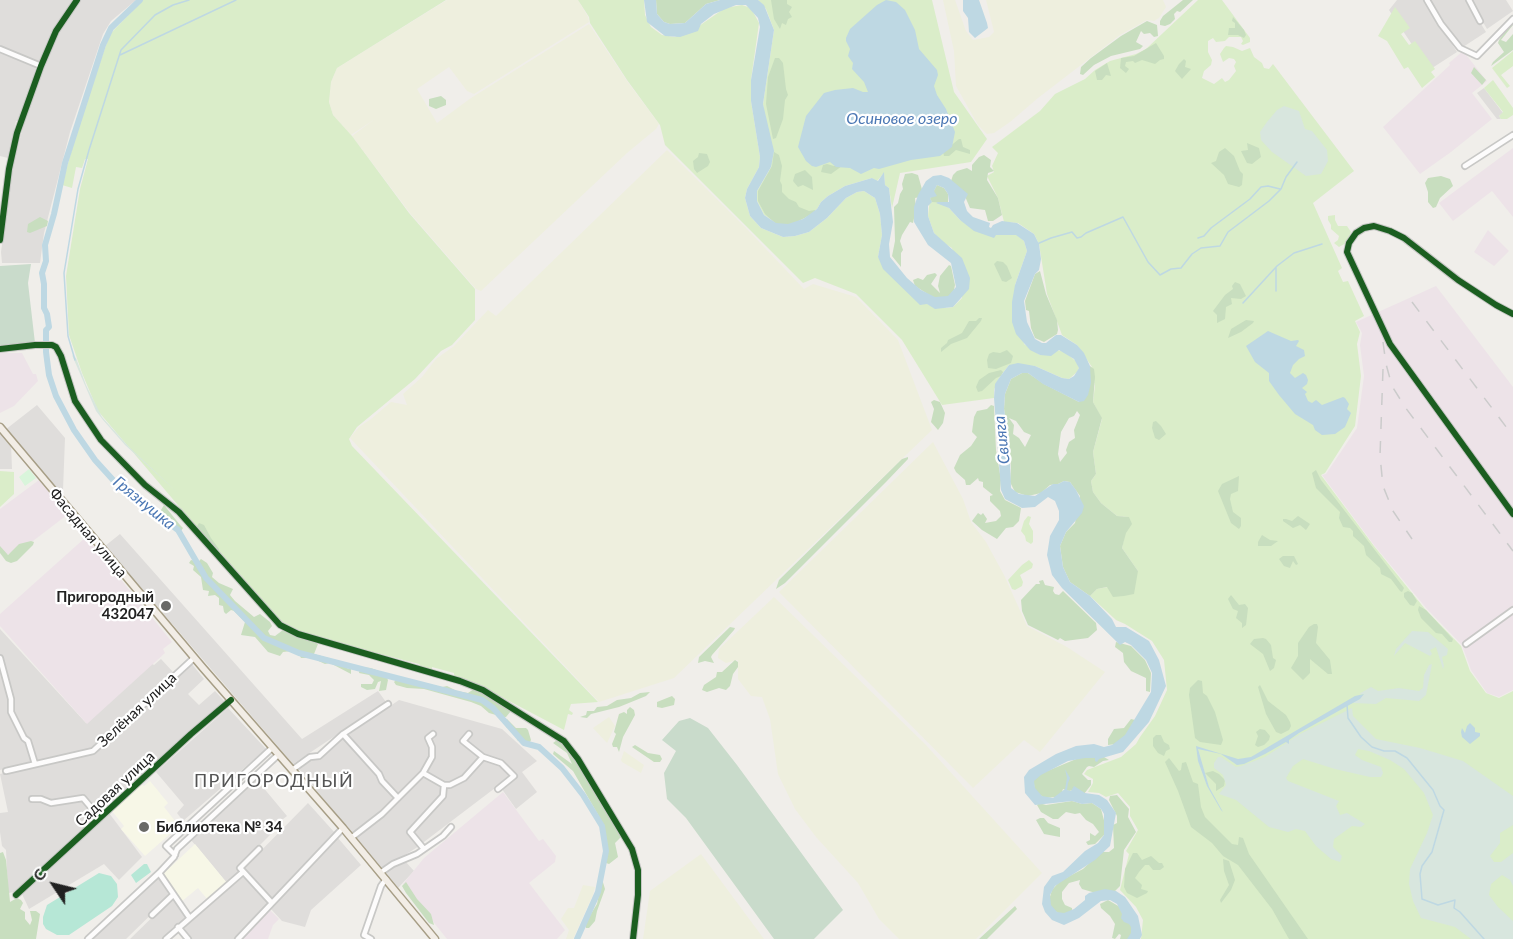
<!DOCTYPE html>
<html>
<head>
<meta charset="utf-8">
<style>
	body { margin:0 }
	#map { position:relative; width:1513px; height:939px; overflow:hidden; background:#f0eeea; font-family:Lato,sans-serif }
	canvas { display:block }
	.north { position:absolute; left:24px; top:855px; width:60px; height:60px; -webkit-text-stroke:4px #fff; paint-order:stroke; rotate:305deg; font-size:16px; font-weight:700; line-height:24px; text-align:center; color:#212121 }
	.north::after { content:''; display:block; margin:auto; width:21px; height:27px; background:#212121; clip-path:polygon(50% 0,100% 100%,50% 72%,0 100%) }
</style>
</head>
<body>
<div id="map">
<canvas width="1513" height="939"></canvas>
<div class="north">С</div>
</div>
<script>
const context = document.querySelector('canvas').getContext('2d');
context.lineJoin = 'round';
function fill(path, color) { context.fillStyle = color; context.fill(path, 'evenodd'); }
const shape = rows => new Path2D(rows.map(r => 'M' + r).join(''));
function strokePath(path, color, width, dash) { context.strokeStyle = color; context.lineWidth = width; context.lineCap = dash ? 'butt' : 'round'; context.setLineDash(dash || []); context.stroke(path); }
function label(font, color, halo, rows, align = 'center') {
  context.font = font + ' Lato,sans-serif'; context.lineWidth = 4.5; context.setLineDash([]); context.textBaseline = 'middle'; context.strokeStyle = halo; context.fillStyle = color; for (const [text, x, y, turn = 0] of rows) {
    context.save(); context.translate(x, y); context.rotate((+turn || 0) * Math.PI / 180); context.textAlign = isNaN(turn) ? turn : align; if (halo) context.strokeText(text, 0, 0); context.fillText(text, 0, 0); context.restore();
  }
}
const residential = shape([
	[0,0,74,0,58,23,40,63,0,47],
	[80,0,136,0,111,21,103,34,70,132,44,233,40,263,2,263,1,252,13,165,27,112,57,33],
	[1397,0,1424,0,1457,52,1429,70,1389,10],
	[1430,0,1466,0,1486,32,1463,47,1443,24],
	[1470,0,1506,0,1513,11,1487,29],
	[0,52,36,67,29,94,19,121,16,121,8,158,0,156],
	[1484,88,1503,113,1499,116,1501,119,1497,119,1477,93],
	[37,405,65,438,63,490,59,494,5,430],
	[0,431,11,444,12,469,0,469],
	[120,534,302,739,378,691,386,702,293,764,105,546],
	[0,629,86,723,151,663,154,665,161,659,173,672,91,748,0,770],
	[191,663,204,679,188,694,199,705,215,691,225,702,111,804,36,877,15,892,8,893,6,850,2,846,0,832,0,813,8,812,0,774,93,754],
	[399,700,502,729,537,761,522,772,537,792,516,809,499,785,416,848,383,869,379,868,299,769],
	[228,708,266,749,183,821,177,813,184,805,156,772],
	[257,780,287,816,269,830,271,834,237,868,240,872,227,883,191,840],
	[308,803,335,833,273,900,244,868],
	[109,813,142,857,119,880,104,864,29,909,22,894],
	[338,838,361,865,311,910,305,927,282,921,271,909],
	[405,861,414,871,398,888,386,873,396,864,398,865],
	[158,877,170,896,126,939,91,939],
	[243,877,269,904,235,939,192,939,182,928],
	[172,898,186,917,163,939,130,939]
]);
const industrial = shape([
	[1463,51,1487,81,1472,93,1492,119,1451,152,1420,174,1383,127,1450,65,1449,63],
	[1513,148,1513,217,1492,191,1453,221,1439,203],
	[1488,230,1509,251,1494,266,1474,252],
	[1436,286,1513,387,1513,690,1499,697,1487,693,1471,670,1462,645,1427,609,1374,545,1322,475,1326,474,1357,428,1364,376,1360,345,1362,333,1356,322],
	[0,353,22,353,33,374,36,374,38,381,14,406,0,413],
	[39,480,67,515,33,541,5,556,0,549,0,509],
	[86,537,172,642,163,649,165,653,87,724,0,626,0,614],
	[503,792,539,841,543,839,556,856,555,862,529,883,565,930,557,939,447,939,403,884,424,858],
	[270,910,279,919,273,925,268,939,242,939]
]);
const education = shape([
	[150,781,168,803,164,807,179,826,145,856,121,829,124,826,112,811,141,784,144,786],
	[195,844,227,883,207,899,198,888,181,902,162,875]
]);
const farmland = shape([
	[447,0,578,0,588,17,589,22,474,94,467,91,449,67,417,89,437,123,471,98,589,24,627,81,659,124,656,129,627,153,481,291,476,289,410,213,352,136,375,119,351,135,333,115,329,102,331,82,337,68],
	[943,0,955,0,966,31,973,40,989,37,994,32,986,0,1163,0,1166,7,1159,18,1154,21,1147,20,1120,35,1038,98,1010,122,994,133,987,134,978,125,956,86,954,51],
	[667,150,745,227,804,289,813,284,856,297,898,340,932,430,674,678,599,702,350,438,359,427,371,419,391,402,407,405,403,394,422,377,436,359,454,346,488,310,496,316],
	[933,442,963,499,971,522,986,542,1004,575,1027,626,1067,647,1105,672,1040,752,1024,740,973,788,779,592],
	[774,597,925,744,1042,873,976,939,899,939,879,919,858,883,816,837,795,809,778,774,770,719,762,697,751,696,738,679,738,660,726,663,718,658,719,649],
	[609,717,615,726,607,743,593,728],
	[624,751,644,765,641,773,622,762,621,760],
	[701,854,764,939,643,939,650,891],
	[583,885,595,887,593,895,573,939,566,939,569,930,561,919,568,908,574,908]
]);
const grass = shape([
	[143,0,446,0,337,68,331,82,329,102,333,115,352,136,409,213,475,289,475,320,452,345,441,351,415,379,357,427,349,439,352,446,598,702,571,704,569,710,573,713,572,715,568,714,564,730,477,684,454,677,454,673,432,667,432,671,422,668,419,664,330,641,284,626,261,603,98,411,82,373,69,335,66,276,80,189,88,159,85,159,82,168,76,167,72,188,62,185,81,116,110,34],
	[578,0,644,0,645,15,651,27,662,35,675,37,699,26,725,8,742,5,751,8,759,23,751,80,751,101,760,157,759,167,747,189,745,198,750,216,761,228,783,237,795,236,809,232,827,218,846,198,857,192,864,191,875,198,880,214,882,235,878,257,927,304,946,308,953,307,962,298,952,248,942,242,934,233,928,216,930,198,949,208,960,220,996,235,1008,234,1017,235,1024,241,1027,251,1015,285,1024,344,1040,355,1057,350,1065,352,1078,363,1079,368,1077,372,1069,379,1062,378,1035,366,1009,365,999,378,994,390,994,398,942,405,902,340,856,294,815,278,803,283,665,145,660,125,627,80,590,23,589,17],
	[758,0,932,0,954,92,987,139,971,162,900,173,892,208,889,188,885,185,884,173,877,181,872,178,845,186,828,196,821,202,817,209,803,219,776,223,764,215,757,201,757,191,771,167,763,104,774,30,766,9],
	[1198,0,1222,0,1250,38,1250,42,1243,45,1241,44,1243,41,1241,37,1229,37,1225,41,1216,42,1213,38,1208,41,1208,52,1212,60,1211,65,1204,71,1202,78,1214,84,1222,78,1225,82,1229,80,1236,71,1234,66,1236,62,1234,59,1229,58,1223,62,1220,54,1224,48,1226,46,1233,47,1242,51,1250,48,1254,57,1262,63,1264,68,1269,69,1273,64,1354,171,1313,203,1342,268,1338,271,1343,282,1348,281,1364,316,1355,321,1360,332,1357,344,1361,376,1355,426,1325,473,1321,475,1374,546,1425,609,1461,646,1470,671,1486,693,1499,698,1513,691,1513,939,1141,939,1143,920,1136,907,1120,890,1129,854,1126,851,1138,830,1130,816,1130,807,1118,793,1106,797,1099,793,1088,792,1093,783,1093,779,1084,774,1087,770,1121,757,1136,744,1140,737,1155,716,1167,690,1164,660,1152,641,1125,624,1116,620,1090,596,1097,589,1108,587,1138,571,1122,548,1128,517,1117,516,1101,503,1093,492,1091,481,1096,474,1093,452,1102,419,1093,402,1095,386,1092,367,1077,345,1062,335,1047,294,1039,244,1034,234,1018,223,1004,222,998,198,987,176,994,172,992,166,998,153,992,147,1040,111,1055,94,1085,79,1095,70,1110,61,1136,54,1146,49],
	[1395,7,1410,28,1401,34,1409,45,1415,41,1435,69,1431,72,1435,77,1422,88,1408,67,1404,69,1387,41,1378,36],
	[1513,51,1513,66,1501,75,1510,86,1507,88,1492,68],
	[1493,80,1513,108,1513,115,1507,119,1501,119,1499,116,1503,112,1484,88],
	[1335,215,1335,220,1338,226,1347,226,1351,232,1346,243,1339,247,1334,243,1338,240,1339,236,1331,229,1331,225,1328,220,1328,216],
	[0,471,14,472,14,494,0,507],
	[1028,516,1031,517,1029,524,1033,531,1033,542,1031,544,1026,541,1025,536,1021,531,1024,521],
	[1029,560,1033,564,1032,568,1020,575,1023,582,1022,586,1015,590,1012,589,1008,580,1022,565]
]);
const forest = shape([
	[656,0,720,0,706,4,685,23,670,24,664,22,657,14],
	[771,0,787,0,787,4,792,7,789,12,792,17,788,19,786,25,782,23,780,29,774,19],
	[1183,0,1193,0,1180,12,1177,11,1174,14,1175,19,1170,24,1165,26,1160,25,1160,21,1163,16],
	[1233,17,1244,30,1246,35,1244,38,1238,35,1228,35,1229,28,1235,28,1235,23,1232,21],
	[1147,21,1157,25,1158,36,1154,37,1150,33,1144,34,1141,31,1136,42,1143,46,1140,49,1111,56,1094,65,1083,75,1080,74,1081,67,1091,58,1121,36],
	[1513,21,1513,25,1501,40,1506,42,1513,34,1513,50,1491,66,1493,62,1504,52,1498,43,1499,40],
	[1156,43,1164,56,1164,59,1160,60,1155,64,1142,60,1135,63,1133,61,1126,62,1125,66,1129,69,1126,73,1120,68,1121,58,1134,56],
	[775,58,779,58,783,63,786,89,788,95,785,100,783,119,776,138,773,139,766,104,768,77],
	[1184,59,1186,61,1185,67,1191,69,1182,79,1175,71,1179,64],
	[1107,63,1111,76,1106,75,1102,80,1097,80,1095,71],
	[1474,67,1486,80,1482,85,1471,73],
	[441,96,446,100,446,105,436,109,429,106,429,99],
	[959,139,961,139,963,147,970,150,970,154,956,150,949,156,944,156,943,152],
	[1247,143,1259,148,1261,157,1252,164,1247,163,1241,151,1248,150],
	[1225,148,1234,156,1240,171,1243,174,1242,185,1239,187,1228,184,1224,175,1211,163,1216,161,1219,152],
	[774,152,779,155,782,166,780,181,782,185,782,192,789,199,796,202,799,207,809,211,815,210,816,212,789,226,776,224,765,214,758,201,758,191,772,166],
	[699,153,707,154,710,162,708,166,697,173,694,169,693,161,698,157],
	[984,155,991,160,990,167,994,171,988,173,987,180,998,198,1002,215,993,221,988,221,985,210,970,208,964,194,950,184,953,175,957,171,967,168,972,171,972,165,979,157],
	[827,164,834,166,842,166,831,174,821,172,823,165],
	[805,170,812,177,813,190,803,185,798,187,793,181,795,174],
	[912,173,918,175,923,193,920,197,915,198,916,209,913,223,910,222,902,235,900,241,903,250,901,253,901,267,892,256,895,241,894,207,898,203,900,194,903,189,902,184,905,174],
	[1441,176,1450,179,1453,186,1440,198,1436,207,1433,208,1428,202,1428,192,1425,183,1428,178],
	[937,185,944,188,948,194,948,203,932,202,930,198],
	[40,217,48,221,47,226,30,233,27,232,28,224],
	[997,261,1003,262,1007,266,1012,278,1006,282,1002,281,994,264],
	[949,265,951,266,955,285,954,290,948,298,934,298,915,286,913,280,918,278,923,280,927,275,935,273,937,275,931,284,940,293,938,286,940,276],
	[1040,271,1046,294,1057,320,1058,330,1057,334,1044,342,1035,338,1031,328,1029,311,1026,310,1025,301,1035,274],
	[1235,282,1240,284,1246,296,1241,299,1231,298,1232,304,1226,307,1225,319,1217,323,1217,315,1213,311,1225,295,1233,289,1232,286],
	[979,318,982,318,981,321,967,338,951,344,941,352,941,348,947,343,948,340,962,333,969,321,976,321],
	[1246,320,1254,321,1253,323,1241,332,1228,338,1231,329],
	[1007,350,1013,356,1011,363,996,369,988,368,987,360,989,354,993,352,1000,353],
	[1090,366,1094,369,1095,377,1093,402,1102,418,1093,452,1096,474,1091,481,1093,492,1101,503,1117,516,1129,517,1132,524,1126,533,1122,548,1138,571,1134,594,1124,596,1113,597,1107,587,1097,589,1090,596,1070,582,1063,567,1060,546,1066,532,1075,523,1080,496,1070,482,1064,481,1058,484,1050,485,1041,493,1028,496,1015,492,1010,482,1011,468,1009,437,1004,409,1005,394,1011,379,1022,373,1028,373,1044,384,1079,402,1090,374],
	[1077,411,1080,415,1074,430,1075,438,1069,442,1066,450,1067,453,1060,462,1058,454,1061,432,1069,418,1074,416],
	[1009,418,1016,421,1024,432,1031,435,1025,447,1019,438,1013,434,1014,425],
	[1001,370,1003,372,1001,376,996,378,982,391,978,392,976,387,979,380,989,373],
	[934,400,940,402,945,413,943,423,938,430,931,422,934,409,931,402],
	[991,405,994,406,996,450,1001,480,1000,491,1005,500,1021,508,1019,521,1013,527,1006,528,997,539,982,530,972,521,978,513,981,515,983,513,987,519,985,523,996,521,1001,516,1000,511,990,501,990,496,993,495,983,487,983,482,979,481,978,478,970,485,966,485,965,480,956,472,954,468,960,455,971,446,977,437,972,432,974,417,977,411,987,409],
	[1156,421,1161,426,1166,434,1159,440,1155,438,1152,428,1153,422],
	[908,457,908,459,886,482,785,583,776,589,779,580,902,459],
	[1316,470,1321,480,1404,588,1402,592,1400,591,1391,579,1381,574,1380,568,1366,555,1364,546,1353,536,1353,531,1350,528,1343,527,1339,518,1340,512,1316,488,1312,473],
	[1239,476,1238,491,1231,494,1230,499,1233,512,1241,518,1241,526,1239,529,1231,523,1218,491,1222,484],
	[164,505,180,525,183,528,181,531,163,524,159,518,158,515],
	[1298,516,1310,524,1306,530,1300,525,1293,528,1283,521,1283,519,1286,519,1292,521],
	[199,523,204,525,211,538,219,549,219,552,196,528],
	[1262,535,1270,540,1278,541,1271,546,1258,546,1258,542],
	[31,541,34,542,33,545,17,561,11,563,6,561,0,553,0,546,8,555,19,544],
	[1283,556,1294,556,1298,564,1296,565,1293,561,1290,568,1284,566,1279,559],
	[201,559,207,563,213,573,212,577,219,583,233,589,230,595,235,601,254,617,260,614,270,622,272,626,268,631,270,635,275,636,283,630,313,641,318,644,314,654,343,662,348,669,351,668,351,674,330,663,325,664,312,658,301,658,299,654,292,651,283,652,280,656,268,652,255,637,241,635,245,622,234,611,231,610,226,614,224,612,223,606,219,605,219,598,215,595,208,596,209,591,203,590,201,577,193,570,194,566,189,563,191,560,198,562],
	[1043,580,1045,585,1054,587,1053,591,1055,594,1059,595,1063,591,1096,623,1097,630,1088,638,1065,641,1060,638,1058,640,1028,625,1022,611,1021,600,1036,584,1040,584,1039,581],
	[1408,591,1412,593,1417,601,1414,606,1410,605,1404,597,1404,593],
	[1231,595,1239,605,1245,604,1248,608,1246,625,1242,628,1242,623,1236,618,1238,611,1233,609,1228,599],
	[1419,606,1426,610,1450,636,1453,639,1452,642,1449,642,1442,634,1436,633,1421,618,1418,610],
	[1314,624,1317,624,1318,627,1316,643,1330,660,1332,674,1328,674,1310,659,1310,673,1303,680,1291,668,1298,656,1298,643,1309,627],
	[730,627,735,628,734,630,712,655,711,657,714,663,705,661,698,663,699,657],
	[1263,638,1266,639,1271,645,1273,658,1276,660,1274,668,1270,671,1263,654,1250,644,1254,639],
	[1116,642,1131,646,1145,660,1151,673,1150,692,1146,691,1146,678,1131,671,1124,662,1123,653,1115,647],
	[735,660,738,662,738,667,733,674,730,686,726,690,719,688,707,692,702,690,704,685,716,677,717,672,722,672],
	[360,667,371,668,384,673,388,680,386,690,379,691,381,681,378,682,375,689,367,690,361,687,361,684,372,684,374,680,369,675,359,673],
	[402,678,442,687,447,686,457,691,468,693,474,689,500,700,510,708,511,711,506,717,503,717,489,713,481,706,471,702,424,689,407,688,396,685,394,682,396,680],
	[1198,680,1202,681,1203,693,1207,696,1215,712,1223,740,1221,745,1200,742,1195,738,1189,695,1190,688],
	[1260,685,1268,701,1286,715,1290,722,1291,726,1289,730,1281,734,1276,732,1266,714,1258,687],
	[650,692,646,696,619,707,591,714,587,718,580,717,586,715,587,711,594,711,597,707,607,706,617,700,631,698,640,693],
	[672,696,675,699,674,705,662,708,657,707,657,702],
	[630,707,634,710,635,715,623,737,619,752,617,747,613,747,612,744,616,734,614,732,619,714,624,712,627,714,627,710],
	[507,719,516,728,526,728,528,730,531,740,529,744,527,745,517,740,516,734,506,727,505,721],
	[1131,719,1135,720,1130,732,1116,744,1108,745,1108,739,1114,729,1124,728],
	[1260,729,1265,730,1270,736,1269,740,1264,745,1258,747,1255,745,1258,736,1256,732],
	[1156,735,1161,735,1164,742,1169,745,1170,749,1166,751,1164,756,1158,753,1153,746,1153,738],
	[557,740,560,741,573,756,593,786,621,837,615,843,618,857,609,864,606,863,606,838,597,813,573,771,553,754,554,751,572,764,567,753,553,743],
	[635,745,648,753,660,755,662,759,660,762,654,762,632,747],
	[1081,757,1104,757,1109,760,1103,761,1094,767,1089,766,1087,767,1082,774,1088,780,1091,780,1091,785,1084,794,1074,790,1069,791,1063,789,1061,795,1056,797,1045,798,1035,792,1033,777],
	[1169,758,1179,771,1181,770,1182,763,1186,762,1193,782,1198,784,1201,807,1205,817,1232,844,1238,845,1239,837,1243,838,1249,854,1308,939,1289,939,1272,909,1238,865,1223,856,1212,843,1191,827,1178,791,1165,762],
	[1213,771,1219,774,1225,780,1224,786,1216,791,1216,784,1205,773],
	[1117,795,1129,809,1128,817,1136,832,1124,850,1120,886,1114,892,1099,894,1082,889,1079,884,1080,880,1069,883,1062,892,1062,899,1065,905,1072,908,1072,911,1062,915,1058,913,1052,909,1049,900,1052,890,1060,881,1083,869,1101,852,1109,852,1114,848,1113,825,1117,823,1117,816,1109,800,1110,796],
	[1072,801,1082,804,1092,803,1101,809,1105,824,1104,835,1095,844,1088,845,1086,842,1090,840,1090,833,1095,836,1099,832,1093,824,1086,820,1080,813,1075,814,1066,812,1058,819,1053,819,1041,812,1037,805,1039,803,1046,805],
	[1040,818,1044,818,1048,823,1060,828,1060,837,1044,834,1036,820],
	[3,852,6,860,10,902,17,898,21,900,23,903,20,909,25,912,25,919,30,925,32,920,30,911,36,911,40,914,36,939,0,939,0,853],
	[1133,853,1137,853,1142,860,1151,856,1159,863,1162,863,1164,867,1160,870,1153,870,1149,865,1145,865,1139,872,1135,878,1142,885,1141,889,1148,891,1147,893,1137,898,1127,893,1124,887,1125,869],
	[1223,859,1229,861,1235,880,1231,890,1221,903,1220,900,1229,885,1224,871],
	[602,879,605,889,597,911,595,921,589,928,586,928,585,925,589,917,597,904],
	[406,882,417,899,431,914,434,925,429,923,406,893,402,886],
	[1108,900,1120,907,1133,925,1130,939,1120,939,1121,935,1119,934,1115,939,1112,938,1115,924,1110,916,1101,908,1100,904],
	[1015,906,1017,909,987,939,979,939]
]);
const wetland = shape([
	[1284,106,1299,111,1305,129,1312,131,1327,150,1328,161,1321,174,1306,176,1272,152,1261,140,1260,132,1267,122,1277,110],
	[72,355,76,358,86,385,102,417,129,447,178,493,125,445,103,420,96,411],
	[1412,631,1428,632,1448,649,1447,655,1442,657,1444,666,1443,669,1436,647,1430,650,1432,654,1430,656,1405,643,1394,656,1396,649],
	[1432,664,1426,695,1419,701,1386,698,1376,704,1353,703,1364,694,1359,694,1371,687,1378,691,1399,688,1419,691,1423,688,1424,675,1429,665],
	[1352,708,1353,716,1376,739,1420,748,1463,761,1513,796,1513,825,1500,833,1500,843,1490,856,1494,862,1501,862,1513,853,1513,886,1510,880,1502,875,1491,884,1489,895,1498,907,1513,921,1513,939,1471,939,1455,927,1421,918,1413,901,1409,884,1410,869,1427,833,1433,815,1424,793,1404,769,1390,760,1369,751,1358,749,1355,755,1362,760,1381,767,1383,773,1381,777,1370,777,1335,769,1303,759,1293,766,1286,778,1288,781,1339,801,1336,806,1340,815,1347,813,1365,824,1361,827,1352,826,1334,839,1333,847,1342,856,1340,862,1331,859,1316,846,1305,831,1296,829,1288,832,1269,827,1236,800,1219,794,1226,785,1223,775,1214,768,1214,763,1218,757,1221,757,1236,767,1241,766,1265,757,1300,734]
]);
const cemetery = shape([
	[31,264,28,283,35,343,0,346,0,266],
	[690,718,708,728,737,765,843,910,814,939,774,939,686,818,667,799,664,773,676,751,662,740,679,721]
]);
const park = shape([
	[29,469,36,478,25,486,19,477]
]);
const pitch = shape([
	[144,864,147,864,151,872,136,883,131,875],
	[99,873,111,876,117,884,118,897,112,906,69,935,57,935,46,929,43,924,43,917,47,905]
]);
const water = shape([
	[644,0,656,0,657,14,664,22,670,24,685,23,706,4,720,0,758,0,764,5,774,30,763,104,774,151,771,167,757,191,757,201,764,215,776,223,788,224,803,219,817,209,821,202,828,196,845,186,872,178,878,181,884,172,885,185,889,188,893,222,889,244,890,257,907,278,921,290,935,297,948,296,956,287,951,263,928,245,914,222,914,207,918,195,926,181,933,176,941,175,949,178,968,194,964,202,967,211,973,217,990,223,989,227,991,228,993,225,1002,221,1017,223,1034,234,1039,244,1041,259,1039,270,1035,274,1024,301,1027,322,1035,339,1042,343,1046,343,1056,335,1061,335,1077,345,1084,353,1090,366,1091,383,1088,395,1084,401,1079,402,1043,384,1028,373,1022,373,1011,379,1005,394,1004,409,1009,437,1011,488,1019,494,1035,496,1053,484,1058,484,1064,481,1070,482,1076,490,1084,506,1082,513,1066,532,1060,546,1063,567,1070,582,1090,596,1112,619,1116,627,1126,627,1149,641,1159,660,1166,686,1149,722,1123,752,1099,759,1097,762,1095,761,1095,758,1085,758,1068,761,1041,775,1034,781,1035,788,1042,796,1053,798,1065,789,1067,778,1065,769,1070,778,1068,783,1067,790,1071,791,1074,786,1085,793,1099,795,1107,800,1116,813,1110,846,1095,860,1055,886,1050,895,1051,905,1057,912,1064,913,1074,909,1085,900,1085,896,1089,893,1105,889,1116,891,1125,897,1138,916,1142,935,1140,939,1127,939,1131,933,1131,927,1129,924,1124,922,1121,918,1122,914,1117,904,1110,900,1101,901,1079,918,1064,925,1052,920,1045,912,1042,904,1044,887,1052,876,1063,872,1085,851,1098,843,1104,835,1104,814,1101,809,1092,803,1082,804,1072,801,1035,805,1025,793,1024,777,1029,770,1056,754,1076,746,1094,744,1104,747,1112,745,1125,735,1151,692,1152,673,1146,660,1131,645,1125,642,1120,645,1062,588,1052,575,1047,555,1050,536,1059,520,1059,511,1055,501,1048,497,1035,507,1022,508,1005,499,1001,490,994,398,995,384,999,378,1009,365,1018,363,1035,366,1062,378,1069,379,1074,376,1079,368,1074,359,1059,350,1051,356,1040,355,1030,350,1016,334,1012,322,1012,302,1015,285,1027,251,1024,241,1016,235,996,235,994,238,974,231,960,220,949,208,936,203,938,202,949,202,948,194,944,188,937,185,934,191,937,196,930,198,932,202,928,206,928,216,934,233,962,258,970,278,969,289,953,307,935,309,927,304,920,305,883,269,878,257,882,235,880,214,875,198,864,191,857,192,846,198,827,218,809,232,795,236,783,237,761,228,750,216,745,198,747,189,759,167,760,157,751,101,751,80,760,27,758,18,746,5,736,5,714,14,701,24,698,31,680,37,665,36,647,22],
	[886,0,896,2,905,10,915,30,919,49,937,70,938,75,934,86,937,95,946,109,955,132,952,147,940,156,911,160,879,169,874,168,861,174,850,168,836,167,830,162,816,167,812,166,806,161,798,147,806,116,824,93,835,90,853,88,863,92,868,92,864,82,852,69,853,63,848,56,850,49,846,41,846,38,850,29,877,5],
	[963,0,979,0,987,23,988,28,975,38,969,32,968,18,963,11],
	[1268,331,1291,341,1298,340,1299,341,1296,346,1304,350,1305,356,1299,359,1293,365,1290,373,1295,378,1303,373,1306,375,1308,380,1307,384,1302,388,1307,392,1305,394,1308,401,1312,403,1316,400,1322,405,1343,397,1345,398,1349,404,1347,409,1351,413,1345,427,1335,434,1322,435,1315,430,1313,425,1295,414,1279,395,1269,381,1269,373,1255,362,1246,346],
	[1364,694,1360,699,1299,733,1289,740,1289,744,1286,742,1265,754,1244,764,1237,765,1221,754,1198,749,1209,787,1223,812,1221,810,1207,786,1198,761,1196,746,1238,759,1251,757,1355,696],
	[1470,723,1475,728,1475,732,1480,733,1480,736,1470,744,1462,737,1461,732,1462,728,1465,733,1467,726]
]);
const stream = shape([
	[120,55,236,0],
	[1198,238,1204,236,1211,228,1250,199,1261,187,1268,186,1280,189],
	[1037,244,1051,238,1072,232,1077,238,1081,237,1086,233,1123,217,1148,262,1160,275,1171,269,1181,268,1192,254,1201,248,1220,246,1228,232,1269,201,1281,189,1286,177,1297,162],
	[1276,268,1276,291],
	[1243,303,1277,266,1294,253,1322,244],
	[75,360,68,336,64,273,78,189,89,150,121,50,155,15,173,5,189,0],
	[1347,705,1348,718,1361,737,1372,747,1384,751,1395,751,1407,758,1433,790,1440,806,1444,810,1432,852,1422,866,1420,874,1422,899,1438,905,1455,900,1454,908,1460,912,1484,939]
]);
const river = shape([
	[140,0,111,28,103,45,65,163,54,214,45,245,46,261,42,273,44,284,44,308,47,314,49,327,46,330,46,352,49,375,56,396,74,430,95,460,114,481,178,530,206,578,264,638,299,653,482,700,493,708,524,743,539,747,562,768,583,795,602,826,606,851,598,892,577,939]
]);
const minor = shape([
	[1427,0,1441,24,1460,48,1477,56,1513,19],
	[1469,0,1480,21],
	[0,49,41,66],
	[1465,166,1513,135],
	[0,240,9,169,17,133,41,66,56,31,77,0],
	[1513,314,1496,305,1458,280,1404,238,1390,231,1374,226,1364,228,1356,233,1349,243,1347,252,1390,344,1513,514],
	[0,349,35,345,52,345,56,347,61,356,75,401,101,440,145,485,179,512,280,625,298,634,460,681,483,690,564,741,578,759,632,849,638,870,638,895,633,939],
	[1466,644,1513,610],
	[0,658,11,699,11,712,24,738,28,741,35,764],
	[343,734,379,774,382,781,398,798],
	[469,734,463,741,483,757,501,763,514,776,498,789],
	[292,770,310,757,319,756,343,734,388,704],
	[6,771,93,751,194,658],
	[423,773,444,785,450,785,464,778,483,757],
	[32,799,41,799,51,803,83,798,100,818],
	[351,838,382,814,423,773,432,757,432,747,428,738,433,734],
	[259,849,240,868,272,903],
	[424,849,410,832,443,796,444,785],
	[175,855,166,846,272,748],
	[159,873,189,917],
	[380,873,393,864,417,854,443,836,451,827],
	[16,895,191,734,231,700],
	[152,915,173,895],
	[178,927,188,939],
	[88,939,159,873,174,857,177,849,278,755],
	[166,939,243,872],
	[238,939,343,828],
	[371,939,364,935,381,886,386,879]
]);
const major = shape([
	[0,427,203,668,343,828,435,939]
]);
const rail = shape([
	[1412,302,1513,436],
	[1383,342,1386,364,1392,386,1405,407,1513,551],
	[1383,369,1380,456,1383,486,1393,511,1412,539]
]);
const cycleway = shape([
	[0,240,9,169,17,133,41,66,56,31,77,0],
	[1513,314,1496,305,1458,280,1404,238,1390,231,1374,226,1364,228,1356,233,1349,243,1347,252,1390,344,1513,514],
	[0,349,35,345,52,345,56,347,61,356,75,401,101,440,145,485,179,512,280,625,298,634,460,681,483,690,564,741,578,759,632,849,638,870,638,895,633,939],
	[16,895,191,734,231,700]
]);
const markers = [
	[166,606,6,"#696967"],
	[144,827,6,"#696967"]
];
const streetNames = [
	["Фасадная улица",88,533,50],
	["Зелёная улица",137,710,-43],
	["Садовая улица",115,789,-43]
];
const poiNames = [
	["Пригородный",154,597],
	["432047",154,614],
	["Библиотека № 34",156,827,"left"]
];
const waterNames = [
	["Осиновое озеро",902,119],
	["Свияга",1002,440,-96],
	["Грязнушка",144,503,39]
];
const quarterNames = [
	["ПРИГОРОДНЫЙ",274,781]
];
fill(residential, '#dfdddb');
fill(industrial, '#ede3e8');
fill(education, '#f7f7e7');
fill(farmland, '#eeefde');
fill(grass, '#daedc9');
fill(forest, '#c8debf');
fill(wetland, '#d8e6de');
fill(cemetery, '#c9dbcb');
fill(park, '#d9f5db');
fill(pitch, '#b6e7d6');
fill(water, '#bed8e3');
strokePath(stream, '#bed8e3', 1.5);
strokePath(river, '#bed8e3', 6);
strokePath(minor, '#c8c8c6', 8);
strokePath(major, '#a79e86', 9);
strokePath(minor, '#fdfcfc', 4.5);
strokePath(major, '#f2ede6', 6);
strokePath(rail, '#cbcbcb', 1.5, [12, 12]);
strokePath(cycleway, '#1b5e20', 6);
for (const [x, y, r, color] of markers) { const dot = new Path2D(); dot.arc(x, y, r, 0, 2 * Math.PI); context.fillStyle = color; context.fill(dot); strokePath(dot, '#fff', 2); }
label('15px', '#212121', '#fff', streetNames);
label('bold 15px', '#212121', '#fff', poiNames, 'right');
label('italic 16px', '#4b77b4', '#fff', waterNames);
context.letterSpacing = '1.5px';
label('18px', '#545454', '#fff', quarterNames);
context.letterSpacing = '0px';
</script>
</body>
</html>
